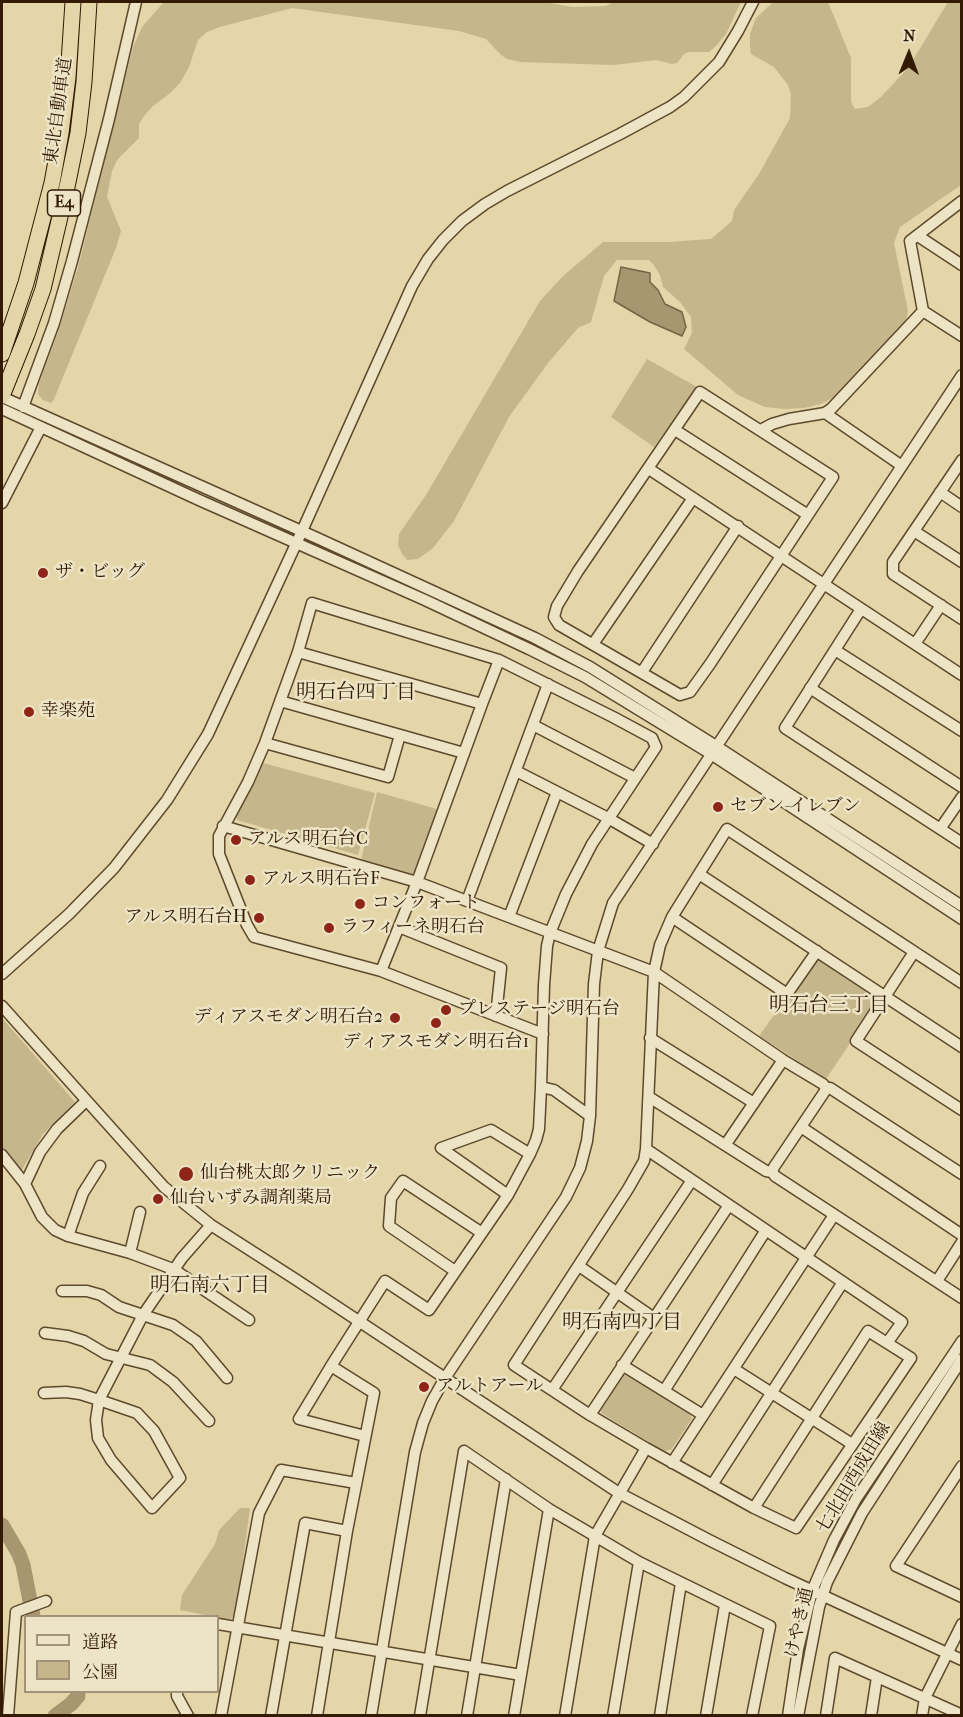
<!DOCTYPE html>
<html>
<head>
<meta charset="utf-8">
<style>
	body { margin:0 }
	#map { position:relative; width:963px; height:1717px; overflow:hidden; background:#e4d6a8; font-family:"IM FELL French Canon","Noto Serif JP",serif }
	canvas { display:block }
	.frame { position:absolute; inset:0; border:3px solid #321a03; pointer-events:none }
	.legend { position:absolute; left:24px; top:1615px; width:195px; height:78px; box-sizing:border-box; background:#ede4c6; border:2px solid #a29378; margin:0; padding:8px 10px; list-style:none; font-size:18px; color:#321a03 }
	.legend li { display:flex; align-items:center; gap:12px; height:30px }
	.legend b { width:30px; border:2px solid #a29378 }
	.north { position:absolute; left:879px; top:24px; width:60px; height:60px; -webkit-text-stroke:4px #ede4c6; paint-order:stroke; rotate:1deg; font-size:16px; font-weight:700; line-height:24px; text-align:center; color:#321a03 }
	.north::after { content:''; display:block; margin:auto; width:21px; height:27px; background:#321a03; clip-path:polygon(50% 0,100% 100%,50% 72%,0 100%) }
</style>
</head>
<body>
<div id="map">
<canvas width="963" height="1717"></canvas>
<div class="frame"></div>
<ul class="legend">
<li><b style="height:8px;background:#ede4c6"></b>道路</li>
<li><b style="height:16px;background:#c6b68c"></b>公園</li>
</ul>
<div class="north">N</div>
</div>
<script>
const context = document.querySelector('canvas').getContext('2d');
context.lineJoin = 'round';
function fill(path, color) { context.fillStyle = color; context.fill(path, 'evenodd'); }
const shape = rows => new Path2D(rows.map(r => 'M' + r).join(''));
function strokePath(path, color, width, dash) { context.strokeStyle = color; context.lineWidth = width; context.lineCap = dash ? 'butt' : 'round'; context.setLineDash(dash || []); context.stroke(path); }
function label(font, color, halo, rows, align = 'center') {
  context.font = font + ' "IM FELL French Canon","Noto Serif JP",serif'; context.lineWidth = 5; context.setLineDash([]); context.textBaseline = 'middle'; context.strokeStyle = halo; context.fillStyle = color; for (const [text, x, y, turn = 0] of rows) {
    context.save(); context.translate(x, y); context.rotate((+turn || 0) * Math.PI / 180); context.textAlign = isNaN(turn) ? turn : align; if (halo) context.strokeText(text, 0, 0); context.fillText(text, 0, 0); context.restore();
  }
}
const green = shape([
	[164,2,543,2,573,7,606,6,613,2,741,2,726,34,716,46,709,52,689,52,684,54,677,63,672,64,656,60,614,65,520,62,507,59,501,55,486,39,459,31,292,8,220,27,207,32,198,40,189,67,180,83,169,94,153,106,144,116,139,124,139,138,117,160,112,171,107,197,121,231,116,248,54,399,51,403,43,400,38,394,39,383,58,332,80,260,133,47,142,27],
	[773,2,828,2,851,58,851,102,855,109,868,107,881,97,908,68,948,2,961,2,961,185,900,227,894,243,908,311,906,320,840,394,821,404,804,408,785,409,765,407,738,395,684,349,692,333,691,317,680,302,663,287,660,275,653,264,649,260,617,260,604,276,591,322,578,328,548,363,509,417,454,521,433,548,418,559,407,560,402,554,398,545,399,534,426,495,540,301,562,277,603,242,668,242,711,239,732,221,734,210,759,174,790,118,791,95,788,85,774,67,751,54,750,47,750,34,756,18],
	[647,359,697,387,654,447,611,417],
	[263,763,375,793,358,855,237,820,235,814],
	[377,792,437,809,415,872,411,875,361,860],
	[821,959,877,995,878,1002,826,1079,759,1036,813,961],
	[2,1018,75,1102,43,1134,20,1173,2,1150],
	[628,1374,689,1411,692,1419,671,1450,664,1451,601,1413,601,1406,619,1377],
	[240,1508,250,1508,236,1613,230,1620,180,1610,182,1595,215,1544,219,1530]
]);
const water = shape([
	[621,267,650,273,650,282,658,290,665,304,682,312,686,327,682,336,650,322,614,301,621,267]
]);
const river = shape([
	[2,1525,19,1554,23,1565,33,1616],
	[55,1716,71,1704,78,1696,78,1692]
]);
const minor = shape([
	[962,201,910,241,923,311,962,336],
	[918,236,962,265],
	[700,392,833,477,710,664,690,692,680,695,559,625,554,617,557,606,578,571,700,392],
	[2,397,317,538,535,638,590,667,716,746,962,906],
	[23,407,54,323,72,261,109,119,136,2],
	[2,409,199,500,425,600,529,649,585,677,711,754,962,919],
	[825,413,902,466],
	[675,430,808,515],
	[761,430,772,424,789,419,825,413,831,409,923,311],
	[962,460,893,562,893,574,962,619],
	[649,469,962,675],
	[940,492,962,507],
	[2,503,41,427],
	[914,531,962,562],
	[861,609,785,728,962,843],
	[593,644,693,498],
	[915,644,941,605],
	[835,650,962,731],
	[298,652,482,704,417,882,381,971],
	[642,672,738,526],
	[810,688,962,787],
	[280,701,464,753],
	[482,704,499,660],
	[533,725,635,778],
	[265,743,388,777,400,735],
	[516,771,608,818,653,844],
	[223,826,417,882,654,972,783,1060,823,1084,826,1088,825,1091,774,1167,772,1172,775,1176,962,1298],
	[940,829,962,797],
	[699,874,962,1047],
	[467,901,548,684],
	[509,917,557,792],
	[672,917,787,994,817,951],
	[399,927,501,968,496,1016],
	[914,952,856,1041,962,1110],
	[2,974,69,914,114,868,167,800,208,734,302,531,412,286,428,259,443,240,462,221,485,204,507,191,620,134,670,107,684,97,719,62,738,31,753,2],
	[2,1006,164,1187,211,1225,295,1279,619,1493,709,1540,785,1578,962,1660],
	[650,1038,754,1103],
	[541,1087,554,1090,590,1116],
	[826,1088,830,1088,962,1174],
	[649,1097,766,1171,772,1172],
	[801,1127,962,1235],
	[726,1144,783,1060],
	[646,1149,902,1322,887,1343],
	[2,1155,25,1184,42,1217,55,1230,68,1236,130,1253,173,1269,249,1320],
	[25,1184,40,1152,57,1129,86,1101],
	[508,1195,441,1148,491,1130,530,1154],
	[68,1236,83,1193,100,1166],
	[130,1253,140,1212],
	[579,1266,654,1318],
	[455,1271,389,1226,391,1198,403,1181,482,1233],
	[937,1281,962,1242],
	[62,1291,87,1291,101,1295,119,1307,173,1325,196,1341,227,1378],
	[45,1333,68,1336,84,1341,106,1354,150,1365,173,1382,209,1421],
	[622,1365,703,1415],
	[331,1366,299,1419,365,1436],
	[734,1369,852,1444],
	[552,1390,692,1180],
	[664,1391,766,1230],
	[44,1393,66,1392,80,1394,99,1400,137,1413,154,1431,180,1478,152,1508,111,1460,98,1438,96,1420,99,1400,143,1315,182,1258,211,1225],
	[590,1415,729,1205],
	[672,1463,834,1215],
	[962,1466,896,1566,962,1597],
	[712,1485,843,1282],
	[754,1508,868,1331,911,1358,796,1528,754,1508,646,1448,590,1415,514,1365,628,1189,644,1161,646,1149,654,972,660,945,672,917,727,829,962,983],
	[218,1624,521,1675],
	[177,1692,177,1696,188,1716],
	[8,1716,16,1612,46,1601],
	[221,1716,259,1513,281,1470,356,1483],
	[271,1716,305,1523,347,1531],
	[317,1716,347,1531,374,1393,331,1366,385,1281,429,1310,508,1195,530,1154,536,1140,539,1129,541,1087,544,985,547,946,550,933,566,894,592,844,656,747,652,738,613,717,499,660,312,603,298,652,265,743,248,782,219,836,219,854,247,925,254,937,381,971,543,1034],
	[371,1716,415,1452,423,1423,432,1401,445,1378,566,1197,580,1168,587,1141,590,1116,594,984,598,951,613,903,962,375],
	[420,1716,464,1451,549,1509,639,1562,770,1626,752,1716],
	[467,1716,506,1479],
	[514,1716,549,1509],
	[565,1716,595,1536,646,1448],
	[613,1716,639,1562],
	[660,1716,681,1583],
	[706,1716,725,1605],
	[788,1716,798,1649,812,1591,834,1540,856,1499,962,1341],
	[798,1716,819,1607,827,1582,862,1513,962,1359],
	[826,1716,835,1658,962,1715],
	[871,1716,877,1677],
	[922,1716,925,1698,962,1624]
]);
const highway = shape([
	[2,354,26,283,52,183,61,133,68,77,73,2],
	[2,396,27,334,43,289,67,187,78,133,84,82,89,2]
]);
const markers = [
	[43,573,6,"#8f2418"],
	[29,712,6,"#8f2418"],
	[718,807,6,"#8f2418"],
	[236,840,6,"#8f2418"],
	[250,880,6,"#8f2418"],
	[360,904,6,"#8f2418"],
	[259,918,6,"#8f2418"],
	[329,928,6,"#8f2418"],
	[446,1010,6,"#8f2418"],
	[395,1018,6,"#8f2418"],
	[436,1023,6,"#8f2418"],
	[186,1174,8,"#8f2418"],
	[158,1199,6,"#8f2418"],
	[424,1387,6,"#8f2418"]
];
const shields = [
	[64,203,33]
];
const shieldNames = [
	["E4",64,203]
];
const streetNames = [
	["東北自動車道",59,111,-82],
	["七北田西成田線",854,1478,-59],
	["けやき通",800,1623,-77]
];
const poiNames = [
	["ザ・ビッグ",55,573],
	["幸楽苑",41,712],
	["セブン-イレブン",730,807],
	["アルス明石台C",248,840],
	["アルス明石台F",262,880],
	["コンフォート",372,904],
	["アルス明石台H",247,918,"right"],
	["ラフィーネ明石台",341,928],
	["プレステージ明石台",458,1010],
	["ディアスモダン明石台2",383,1018,"right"],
	["ディアスモダン明石台1",436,1043,"center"],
	["仙台桃太郎クリニック",200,1174],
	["仙台いずみ調剤薬局",170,1199],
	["アルトアール",436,1387]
];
const neighbourhoodNames = [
	["明石台四丁目",356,693],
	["明石台三丁目",829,1006],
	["明石南六丁目",210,1286],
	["明石南四丁目",622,1323]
];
fill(green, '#c6b68c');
fill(water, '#a79670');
strokePath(water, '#786444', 1.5);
strokePath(river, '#a79670', 15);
strokePath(minor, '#5e492c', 13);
strokePath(highway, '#321a03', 17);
strokePath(minor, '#ede4c6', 10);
strokePath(highway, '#e4d6a8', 15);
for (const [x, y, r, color] of markers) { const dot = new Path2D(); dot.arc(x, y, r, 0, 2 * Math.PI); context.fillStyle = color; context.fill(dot); strokePath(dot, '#ede4c6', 2); }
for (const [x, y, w] of shields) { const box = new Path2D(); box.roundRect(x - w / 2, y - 13, w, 26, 4.5); context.fillStyle = '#ede4c6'; context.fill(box); strokePath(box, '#321a03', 1.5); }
label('bold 16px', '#321a03', null, shieldNames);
label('18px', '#321a03', '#ede4c6', streetNames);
label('18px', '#321a03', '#ede4c6', poiNames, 'left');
label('20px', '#321a03', '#ede4c6', neighbourhoodNames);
</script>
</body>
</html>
